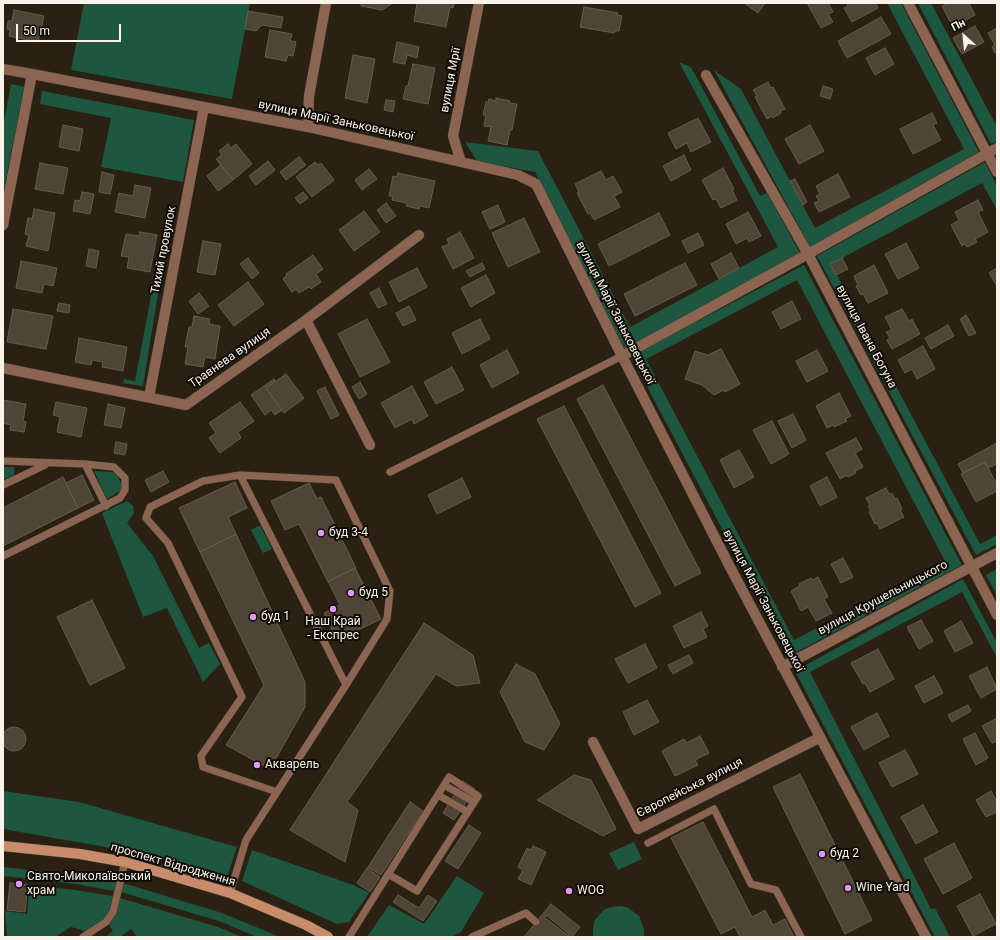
<!DOCTYPE html>
<html>
<head>
<meta charset="utf-8">
<style>
	body { margin:0 }
	#map { position:relative; width:1000px; height:940px; overflow:hidden; background:#2a2113; font-family:Roboto,sans-serif }
	canvas { display:block }
	.frame { position:absolute; inset:0; border:4px solid #f9f3ea; pointer-events:none }
	.north { position:absolute; left:944px; top:16px; width:40px; height:40px; -webkit-text-stroke:3px #0f0c06; paint-order:stroke; rotate:333deg; font-size:11px; font-weight:700; line-height:16px; text-align:center; color:#f9f3ea }
	.north::after { content:''; display:block; margin:auto; width:14px; height:18px; background:#f9f3ea; clip-path:polygon(50% 0,100% 100%,50% 72%,0 100%) }
	.scale { position:absolute; left:16px; top:24px; width:105px; height:18px; box-sizing:border-box; border:2px solid #f9f3ea; border-top:0; padding-left:5px; font-size:12px; line-height:14px; white-space:nowrap; color:#f9f3ea; -webkit-text-stroke:3px #0f0c06; paint-order:stroke }
</style>
</head>
<body>
<div id="map">
<canvas width="1000" height="940"></canvas>
<div class="frame"></div>
<div class="north">Пн</div>
<div class="scale">50 m</div>
</div>
<script>
const context = document.querySelector('canvas').getContext('2d');
context.lineJoin = 'round';
function fill(path, color) { context.fillStyle = color; context.fill(path, 'evenodd'); }
const shape = rows => new Path2D(rows.map(r => 'M' + r).join(''));
function strokePath(path, color, width, dash) { context.strokeStyle = color; context.lineWidth = width; context.lineCap = dash ? 'butt' : 'round'; context.setLineDash(dash || []); context.stroke(path); }
function label(font, color, halo, rows, align = 'center') {
  context.font = font + ' Roboto,sans-serif'; context.lineWidth = 4; context.setLineDash([]); context.textBaseline = 'middle'; context.strokeStyle = halo; context.fillStyle = color; for (const [text, x, y, turn = 0] of rows) {
    context.save(); context.translate(x, y); context.rotate((+turn || 0) * Math.PI / 180); context.textAlign = isNaN(turn) ? turn : align; if (halo) context.strokeText(text, 0, 0); context.fillText(text, 0, 0); context.restore();
  }
}
const green = shape([
	[84,3,250,3,232,99,71,70],
	[887,3,901,3,979,152,810,247,714,70,741,89,815,228,964,149],
	[918,3,931,3,997,127,997,141,991,144],
	[679,62,691,67,760,196,767,193,800,253,625,349,535,172,477,161,465,142,538,151,630,327,778,247],
	[11,84,24,87,3,195,3,127],
	[42,91,194,120,183,182,101,167,111,118,40,104],
	[985,162,997,186,997,210,982,183,831,264,980,544,997,535,997,544,976,555,817,256],
	[804,265,962,565,789,656,631,356],
	[797,280,945,561,794,640,646,359],
	[154,280,160,281,143,386,123,383,124,379,135,381],
	[3,467,14,467,14,475,3,480],
	[94,471,112,472,117,475,122,486,120,491,107,499],
	[127,501,133,506,134,513,127,523,153,556,199,648,209,643,220,664,203,682,167,608,143,617,102,513],
	[260,525,272,549,263,553,251,530],
	[997,569,997,596,986,575],
	[963,579,997,643,997,658,962,592,810,672,931,909,935,908,950,937,935,937,795,671],
	[3,791,79,802,237,847,227,877,128,851,3,829],
	[634,842,642,859,618,870,609,853],
	[252,850,353,885,369,893,349,922,337,924,242,881],
	[3,867,77,875,116,882,114,891,76,884,3,876],
	[457,876,484,893,461,932,451,937,367,937,389,905,424,924],
	[123,883,222,913,280,937,257,937,219,921,121,892],
	[30,885,75,890,113,896,109,911,104,920,85,931,71,927,55,937,7,937,5,911,27,914],
	[120,898,218,927,242,937,137,937,131,929,120,937,105,937,113,931,109,925,116,913],
	[620,906,627,907,639,916,644,929,644,937,593,937,593,927,595,920,600,914,605,909,612,907]
]);
const building = shape([
	[361,3,393,3,382,10,361,6,361,3],
	[417,3,454,3,453,8,450,7,446,27,414,21,417,3],
	[744,3,765,3,758,13,744,3],
	[807,3,828,3,833,12,828,14,833,22,821,28,807,3],
	[847,3,875,3,878,8,852,22,844,8,848,6,847,3],
	[949,3,969,3,975,15,953,27,942,6,949,3],
	[584,7,618,13,617,15,622,16,619,31,615,31,614,33,580,27,584,7],
	[14,10,44,16,38,42,9,36,10,30,7,29,8,21,12,21,14,10],
	[248,11,283,17,281,28,262,25,256,31,245,29,248,11],
	[881,17,891,34,847,58,838,41,881,17],
	[975,26,984,42,962,54,953,38,975,26],
	[997,28,997,52,995,53,992,47,995,45,988,33,997,28],
	[270,30,292,34,290,41,296,42,293,56,288,55,286,61,265,57,270,30],
	[397,42,419,47,417,58,407,55,405,64,393,62,397,42],
	[885,48,894,64,875,75,866,58,885,48],
	[353,55,375,59,367,103,345,98,353,55],
	[413,64,435,68,428,104,403,99,406,86,408,86,413,64],
	[768,82,771,88,773,87,785,109,780,111,781,113,773,118,772,116,767,119,755,97,757,96,753,90,768,82],
	[823,86,833,89,830,99,820,96,823,86],
	[496,98,510,101,510,103,517,104,512,130,510,130,507,145,488,141,491,127,484,126,486,115,483,115,486,102,488,102,489,99,496,101,496,98],
	[386,100,395,101,393,112,384,110,386,100],
	[932,113,937,123,933,125,941,140,913,154,900,129,932,113],
	[698,118,711,142,691,152,687,143,676,149,668,133,698,118],
	[63,125,83,129,79,151,59,147,63,125],
	[810,125,824,151,799,164,785,139,810,125],
	[228,144,231,148,236,144,252,164,233,180,216,159,222,155,219,151,228,144],
	[684,155,691,170,671,181,663,166,684,155],
	[299,157,306,165,286,180,280,172,299,157],
	[268,161,275,170,256,185,249,176,268,161],
	[315,162,318,165,321,163,334,180,312,197,296,177,315,162],
	[40,163,68,168,63,194,35,189,40,163],
	[221,165,233,180,218,191,207,176,221,165],
	[723,168,734,189,732,190,737,200,721,208,716,199,713,200,702,180,723,168],
	[369,169,377,179,362,190,355,180,369,169],
	[601,171,606,180,613,176,622,192,614,196,620,207,594,220,590,213,588,214,577,193,579,192,575,184,601,171],
	[102,172,114,175,110,194,99,192,102,172],
	[398,173,435,181,429,208,420,206,419,209,406,206,407,203,392,200,393,197,389,196,393,176,397,177,398,173],
	[838,174,850,197,819,212,814,203,819,201,816,196,820,194,816,186,838,174],
	[795,179,807,202,803,205,790,181,795,179],
	[135,185,151,188,145,218,115,212,119,193,133,196,135,185],
	[82,192,94,194,90,214,73,211,75,200,80,201,82,192],
	[303,192,308,198,300,204,295,198,303,192],
	[978,200,983,210,978,212,988,232,975,239,977,242,967,247,965,244,962,246,951,225,959,220,955,212,978,200],
	[386,203,396,216,386,223,377,210,386,203],
	[498,205,505,222,490,229,482,212,498,205],
	[34,209,55,213,48,251,26,246,29,235,25,234,28,218,32,219,34,209],
	[364,211,380,232,354,251,339,230,364,211],
	[748,212,761,236,749,242,747,238,736,244,726,224,748,212],
	[659,213,670,235,609,266,598,244,659,213],
	[524,218,540,252,508,267,492,233,524,218],
	[140,232,157,235,150,272,127,268,129,257,121,256,126,234,139,236,140,232],
	[460,232,474,258,453,269,442,247,449,244,447,239,460,232],
	[698,233,704,245,688,253,682,241,698,233],
	[203,241,221,244,215,275,197,272,203,241],
	[906,243,919,268,898,279,885,254,906,243],
	[89,249,99,251,96,268,86,266,89,249],
	[731,253,739,268,719,279,711,264,731,253],
	[313,255,323,269,316,274,321,282,311,289,309,287,299,293,296,289,292,292,283,279,287,275,286,274,313,255],
	[248,258,259,273,252,279,240,264,248,258],
	[842,258,848,269,836,275,830,264,842,258],
	[21,261,57,268,53,286,44,284,42,293,16,288,21,261],
	[482,263,485,269,470,277,466,271,482,263],
	[685,263,697,285,635,316,624,294,685,263],
	[874,265,888,293,868,303,863,294,861,295,856,286,858,285,854,276,874,265],
	[417,268,427,287,399,302,389,282,417,268],
	[997,268,997,286,989,273,997,268],
	[486,275,495,293,471,307,461,288,486,275],
	[248,282,264,304,234,326,218,305,248,282],
	[379,288,387,304,378,308,370,293,379,288],
	[199,293,209,306,198,314,189,301,199,293],
	[792,301,801,319,781,329,772,312,792,301],
	[59,303,70,305,69,313,57,311,59,303],
	[409,306,416,320,403,326,396,313,409,306],
	[13,309,53,316,46,349,7,342,13,309],
	[902,309,909,321,912,319,920,334,892,349,887,340,890,338,886,332,892,330,885,317,902,309],
	[966,315,976,333,969,336,960,319,966,315],
	[194,316,210,319,209,324,220,326,215,359,205,357,203,367,185,364,188,347,185,347,189,327,192,327,194,316],
	[367,319,390,362,360,377,338,334,367,319],
	[480,319,490,339,462,354,452,333,480,319],
	[948,325,954,336,931,349,925,338,948,325],
	[79,338,127,347,123,371,102,367,103,362,92,360,91,365,75,362,79,338],
	[923,346,935,369,917,379,912,369,905,373,898,360,923,346],
	[721,349,740,384,725,392,724,390,714,395,702,385,685,379,695,351,708,355,721,349],
	[507,350,519,373,492,388,480,365,507,350],
	[817,350,828,371,807,382,796,361,817,350],
	[452,367,464,390,436,404,424,382,452,367],
	[286,374,304,398,284,413,266,388,286,374],
	[274,379,275,381,266,388,282,410,275,415,271,410,265,415,251,395,274,379],
	[360,382,367,394,359,399,352,387,360,382],
	[603,385,701,573,675,586,577,399,603,385],
	[412,386,428,416,414,424,412,419,395,428,381,403,412,386],
	[325,387,339,415,331,419,317,391,325,387],
	[839,393,851,416,845,419,847,421,834,427,833,425,827,428,816,406,839,393],
	[3,400,26,404,23,421,26,422,24,432,10,430,11,425,3,423,3,400],
	[56,402,87,408,81,437,57,432,60,417,53,415,56,402],
	[240,402,254,421,238,432,241,438,220,453,209,438,216,433,209,423,240,402],
	[108,404,125,408,121,428,104,425,108,404],
	[564,406,661,593,635,607,537,419,564,406],
	[793,414,806,440,792,448,778,421,793,414],
	[772,421,789,454,771,464,753,430,772,421],
	[856,438,862,449,855,453,863,467,855,471,856,473,848,477,847,475,840,479,826,453,856,438],
	[116,442,127,444,125,455,114,453,116,442],
	[997,443,997,464,988,468,985,462,963,473,958,464,997,443],
	[739,450,754,477,734,488,720,460,739,450],
	[985,462,997,485,997,491,976,502,961,474,985,462],
	[163,471,169,482,151,492,145,480,163,471],
	[82,475,94,500,78,508,66,483,82,475],
	[63,477,78,508,3,546,3,508,63,477],
	[827,477,837,497,820,506,810,486,827,477],
	[462,478,471,497,437,514,428,495,462,478],
	[235,482,247,508,228,517,236,534,200,552,179,508,235,482],
	[309,483,317,499,321,497,356,568,328,582,299,524,285,530,271,501,309,483],
	[886,488,889,494,892,493,895,499,897,498,902,509,900,510,904,517,880,529,877,523,875,524,869,512,871,511,868,506,870,505,866,498,886,488],
	[236,534,305,682,305,707,270,769,226,745,264,685,200,552,236,534],
	[843,558,853,577,841,583,831,564,843,558],
	[355,568,381,619,337,640,324,613,340,605,328,581,355,568],
	[818,577,828,597,824,599,832,613,816,621,808,607,801,611,791,591,800,586,799,584,811,578,812,580,818,577],
	[92,600,125,668,90,685,57,617,92,600],
	[701,612,708,626,703,629,707,637,684,648,673,626,701,612],
	[921,620,933,641,919,649,907,627,921,620],
	[961,621,973,643,955,652,944,631,961,621],
	[424,623,473,655,480,683,456,686,436,674,347,802,358,810,345,862,290,830,424,623],
	[645,644,657,668,628,683,615,659,645,644],
	[878,649,894,679,870,692,865,683,863,684,851,663,878,649],
	[689,655,693,663,673,674,668,665,689,655],
	[516,664,535,674,560,724,544,750,525,742,500,692,516,664],
	[987,667,997,689,981,698,969,676,987,667],
	[934,676,943,693,924,703,915,686,934,676],
	[647,700,659,722,634,735,623,712,647,700],
	[968,705,971,711,952,722,948,715,968,705],
	[877,713,889,736,864,750,851,727,877,713],
	[997,718,997,741,992,743,982,726,997,718],
	'2 739a12 12 0 1 1 24 0a12 12 0 1 1-24 0Z',
	[975,733,988,758,976,765,963,739,975,733],
	[700,736,709,753,695,760,698,765,675,776,662,751,684,739,686,743,700,736],
	[905,750,918,774,892,787,879,763,905,750],
	[800,774,872,920,845,934,773,787,800,774],
	[574,775,591,780,616,829,603,836,537,800,574,775],
	[463,781,475,789,454,820,443,813,463,781],
	[991,791,997,802,997,812,986,817,976,800,991,791],
	[410,802,423,811,381,875,368,867,410,802],
	[923,805,938,832,916,844,901,817,923,805],
	[703,822,752,917,765,910,773,925,785,919,794,937,740,937,735,927,721,934,671,838,703,822],
	[469,825,481,833,458,869,445,861,469,825],
	[954,843,972,878,943,894,924,859,954,843],
	[533,846,546,852,531,885,518,879,523,870,518,867,527,848,531,850,533,846],
	[367,868,380,877,370,892,357,883,367,868],
	[10,883,28,885,25,912,7,910,10,883],
	[980,894,996,924,973,936,957,906,980,894],
	[398,895,419,908,428,895,437,901,423,921,393,902,398,895],
	[551,904,580,927,572,937,524,937,551,904],
	[546,915,569,934,569,936,545,918,546,915]
]);
const lane = shape([
	[3,461,85,464,114,467,125,478,125,490,120,498,3,556],
	[85,464,106,506],
	[390,472,622,356],
	[240,475,346,685],
	[3,485,45,465],
	[444,785,474,802],
	[438,795,468,812],
	[648,843,714,809,751,884,776,890,801,937],
	[230,893,246,840,346,685,387,619,390,591,336,480,240,475,203,481,150,507,146,518,168,543,242,697,201,756,203,767,277,792],
	[83,937,106,922,113,912,125,862],
	[349,937,449,777,478,796,417,891,388,874],
	[472,937,526,913,536,922]
]);
const street = shape([
	[908,3,997,172],
	[3,69,32,74,308,127,518,175,536,184,622,356,730,567,926,937],
	[706,75,808,254,997,615],
	[308,127,309,96,326,3],
	[461,162,453,136,479,3],
	[3,225,32,74],
	[306,320,370,445],
	[622,356,808,254,997,148],
	[3,368,186,405,306,320,419,235],
	[149,397,204,107],
	[782,667,997,553],
	[593,742,638,829,819,738]
]);
const secondary = shape([
	[3,846,80,854,125,862,230,893,306,925,328,937]
]);
const markers = [
	[321,533,4,"#de98f3"],
	[351,593,4,"#de98f3"],
	[333,609,4,"#de98f3"],
	[253,617,4,"#de98f3"],
	[257,765,4,"#de98f3"],
	[822,854,4,"#de98f3"],
	[19,884,4,"#de98f3"],
	[848,888,4,"#de98f3"],
	[569,891,4,"#de98f3"]
];
const streetNames = [
	["вулиця Мрії",451,80,-79],
	["вулиця Марії Заньковецької",336,121,12],
	["Тихий провулок",164,250,-79],
	["вулиця Марії Заньковецької",615,313,63],
	["вулиця Івана Богуна",866,337,62],
	["Травнева вулиця",230,358,-35],
	["вулиця Крушельницького",883,598,-28],
	["вулиця Марії Заньковецької",763,601,62],
	["Європейська вулиця",690,788,-27],
	["проспект Відродження",173,865,16]
];
const poiNames = [
	["буд 3-4",329,533],
	["буд 5",359,593],
	["буд 1",261,617],
	["Наш Край",333,622,"center"],
	["- Експрес",333,636,"center"],
	["Акварель",265,765],
	["буд 2",830,854],
	["Свято-Миколаївський",27,877],
	["храм",27,891],
	["Wine Yard",856,888],
	["WOG",577,891]
];
fill(green, '#1d5740');
fill(building, '#4e4535');
strokePath(building, '#665c4c', 1);
strokePath(lane, '#473e31', 8);
strokePath(street, '#473e31', 11);
strokePath(secondary, '#473e31', 11);
strokePath(lane, '#8c6552', 7);
strokePath(street, '#8c6552', 10);
strokePath(secondary, '#c88b6b', 10);
for (const [x, y, r, color] of markers) { const dot = new Path2D(); dot.arc(x, y, r, 0, 2 * Math.PI); context.fillStyle = color; context.fill(dot); strokePath(dot, '#0f0c06', 1.5); }
label('12px', '#f9f3ea', '#0f0c06', streetNames);
label('12px', '#f9f3ea', '#0f0c06', poiNames, 'left');
</script>
</body>
</html>
